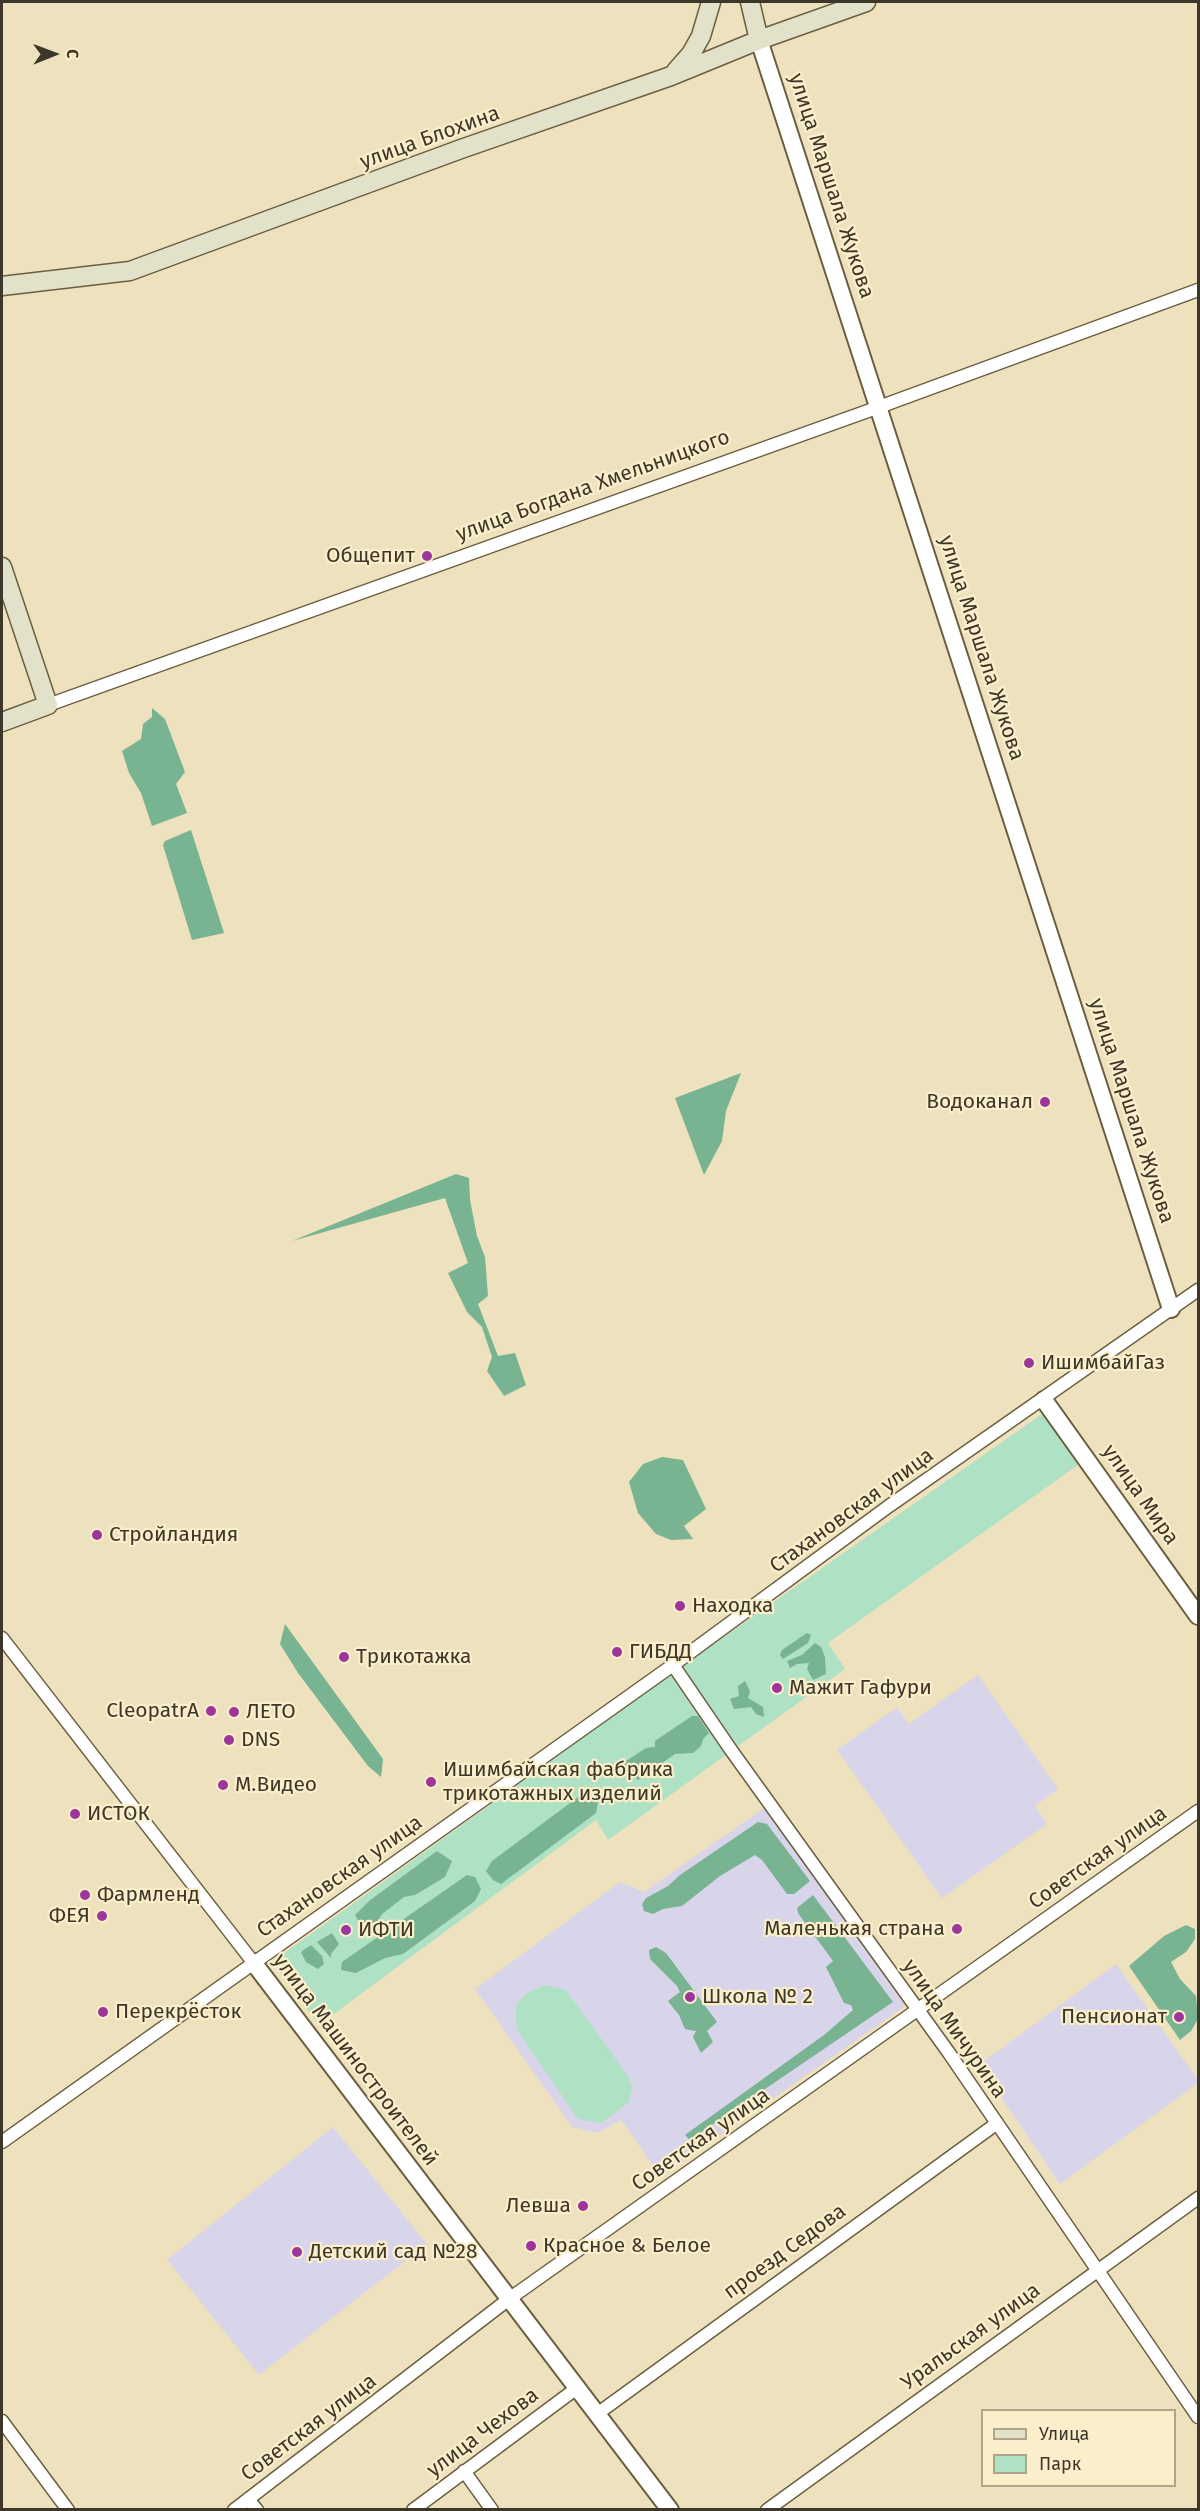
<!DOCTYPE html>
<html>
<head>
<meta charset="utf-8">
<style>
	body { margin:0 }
	#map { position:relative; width:1200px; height:2511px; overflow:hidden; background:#eee1bd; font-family:"Fira Sans",sans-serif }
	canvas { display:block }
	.frame { position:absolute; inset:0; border:3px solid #3c3729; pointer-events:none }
	.legend { position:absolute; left:981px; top:2409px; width:195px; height:78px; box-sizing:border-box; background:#fbeeca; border:2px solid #afa58a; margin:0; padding:8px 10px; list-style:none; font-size:18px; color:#3c3729 }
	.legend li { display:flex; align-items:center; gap:12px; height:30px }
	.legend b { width:30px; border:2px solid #afa58a }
	.north { position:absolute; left:24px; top:24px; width:60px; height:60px; -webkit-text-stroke:4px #fbeeca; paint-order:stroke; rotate:89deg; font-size:16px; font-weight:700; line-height:24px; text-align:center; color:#3c3729 }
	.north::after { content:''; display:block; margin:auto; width:21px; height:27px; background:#3c3729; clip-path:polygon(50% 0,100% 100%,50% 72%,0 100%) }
</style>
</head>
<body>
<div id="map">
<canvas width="1200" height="2511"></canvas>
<div class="frame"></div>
<ul class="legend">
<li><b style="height:8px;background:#e2e1c9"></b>Улица</li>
<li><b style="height:16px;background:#afe1c4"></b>Парк</li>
</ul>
<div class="north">С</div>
</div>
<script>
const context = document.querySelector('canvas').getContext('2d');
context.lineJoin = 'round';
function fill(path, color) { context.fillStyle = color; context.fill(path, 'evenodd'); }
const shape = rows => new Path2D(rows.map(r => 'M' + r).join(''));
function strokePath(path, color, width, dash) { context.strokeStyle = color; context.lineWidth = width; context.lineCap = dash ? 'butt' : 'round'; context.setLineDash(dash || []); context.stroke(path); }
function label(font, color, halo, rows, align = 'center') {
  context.font = font + ' "Fira Sans",sans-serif'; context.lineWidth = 4.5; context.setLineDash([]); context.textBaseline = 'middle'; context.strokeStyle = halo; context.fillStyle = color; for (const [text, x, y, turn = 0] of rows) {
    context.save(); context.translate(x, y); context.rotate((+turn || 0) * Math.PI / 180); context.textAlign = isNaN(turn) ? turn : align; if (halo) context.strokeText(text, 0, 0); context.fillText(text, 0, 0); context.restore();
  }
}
const education = shape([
	[978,1675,1058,1789,1035,1806,1047,1824,942,1898,837,1750,897,1707,909,1724],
	[767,1806,905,2006,661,2177,621,2120,598,2133,572,2127,475,1989,620,1882,644,1892],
	[1116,1964,1198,2080,1198,2083,1060,2184,979,2065],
	[333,2127,427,2244,259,2375,167,2260]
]);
const green = shape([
	[1045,1412,1082,1462,828,1643,845,1669,608,1840,596,1820,319,2025,272,1962,691,1660],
	[546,1985,566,1990,628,2076,632,2088,628,2103,601,2123,578,2119,518,2031,515,2017,517,2003,529,1992]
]);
const forest = shape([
	[152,708,165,719,185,772,176,784,187,813,152,826,141,793,129,773,122,751,141,739,143,724,152,717],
	[191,830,224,933,192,940,163,845,165,841],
	[741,1073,726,1111,722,1141,704,1175,675,1098],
	[456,1174,469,1178,470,1200,477,1236,485,1257,488,1296,478,1304,498,1356,515,1353,526,1385,504,1396,487,1371,492,1357,482,1327,467,1312,448,1273,468,1263,445,1198,292,1241],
	[662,1457,683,1460,706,1509,684,1526,693,1539,671,1540,656,1534,638,1513,629,1482,643,1464],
	[285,1624,383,1759,381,1777,368,1766,298,1673,280,1644],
	[807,1633,811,1635,808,1643,783,1659,780,1655,782,1650],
	[815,1643,821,1647,825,1657,826,1674,813,1680,807,1669,809,1663,797,1664,790,1668,787,1661,802,1655],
	[745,1681,750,1691,748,1698,763,1707,764,1717,756,1714,751,1707,734,1709,730,1699,739,1696,738,1686],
	[692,1716,698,1716,709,1733,703,1739,701,1746,693,1753,675,1754,638,1780,631,1774,623,1763,646,1748,655,1747,655,1741],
	[589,1789,599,1797,596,1813,501,1884,493,1880,486,1871,492,1861],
	[758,1822,767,1824,810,1881,794,1894,787,1894,762,1860,755,1855,720,1876,682,1906,663,1909,653,1914,644,1911,642,1904,646,1898,668,1886,680,1875],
	[437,1851,452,1861,445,1877,415,1895,404,1897,382,1914,373,1928,364,1930,355,1915,369,1901],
	[467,1875,475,1877,481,1889,475,1901,403,1954,385,1958,356,1973,341,1970,342,1962],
	[813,1895,893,2002,690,2140,685,2135,824,2035,853,2010,851,2005,844,2003,826,1967,833,1961,798,1913,797,1908],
	[1186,1925,1195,1929,1195,1939,1186,1952,1171,1962,1180,1979,1196,1996,1198,2019,1191,2031,1180,2040,1129,1966,1164,1936],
	[332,1933,339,1944,331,1954,331,1958,317,1942],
	[311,1945,322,1956,324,1964,318,1969,306,1962,301,1952],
	[656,1947,666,1953,717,2022,707,2031,713,2042,701,2053,693,2037,696,2031,685,2029,679,2015,668,2001,680,1992,677,1986,650,1959,649,1950]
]);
const minor = shape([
	[48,705,879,407,1198,290],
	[2,1638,253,1962],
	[673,1665,731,1750,949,2053,1198,2417],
	[2,2142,673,1665,889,1506,1198,1290],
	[597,2414,996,2124],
	[2,2421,68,2510],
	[464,2471,492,2510],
	[248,2499,257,2510],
	[234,2510,509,2299,1198,1811],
	[413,2510,577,2388],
	[767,2510,1198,2198]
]);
const tertiary = shape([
	[759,40,1171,1309],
	[1044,1400,1198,1616],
	[253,1962,670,2510]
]);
const secondary = shape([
	[750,2,759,40],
	[676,71,691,54,701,36,711,2],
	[2,286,130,271,461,149,671,76,759,40,866,2],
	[2,567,48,705,2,722]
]);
const markers = [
	[427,556,6,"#9c369b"],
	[1045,1102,6,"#9c369b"],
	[1029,1363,6,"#9c369b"],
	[97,1535,6,"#9c369b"],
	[680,1606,6,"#9c369b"],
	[617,1652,6,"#9c369b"],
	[344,1657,6,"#9c369b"],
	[777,1688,6,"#9c369b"],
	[211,1711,6,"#9c369b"],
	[234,1712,6,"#9c369b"],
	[229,1740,6,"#9c369b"],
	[431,1782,6,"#9c369b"],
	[223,1785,6,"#9c369b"],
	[75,1814,6,"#9c369b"],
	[85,1895,6,"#9c369b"],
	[102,1916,6,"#9c369b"],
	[957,1929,6,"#9c369b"],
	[346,1930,6,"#9c369b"],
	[690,1997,6,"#9c369b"],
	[103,2012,6,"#9c369b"],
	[1179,2017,6,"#9c369b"],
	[583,2206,6,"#9c369b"],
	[531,2246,6,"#9c369b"],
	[297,2252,6,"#9c369b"]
];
const streetNames = [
	["улица Блохина",430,138,-20],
	["улица Маршала Жукова",831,186,72],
	["улица Богдана Хмельницкого",593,486,-20],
	["улица Маршала Жукова",981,648,72],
	["улица Маршала Жукова",1131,1111,72],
	["улица Мира",1140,1495,55],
	["Стахановская улица",852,1511,-36],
	["Советская улица",1098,1858,-35],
	["Стахановская улица",340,1877,-35],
	["улица Мичурина",954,2029,55],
	["улица Машиностроителей",355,2060,53],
	["Советская улица",701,2140,-35],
	["проезд Седова",785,2252,-36],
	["Уральская улица",971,2337,-36],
	["Советская улица",309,2428,-37],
	["улица Чехова",483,2433,-37]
];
const poiNames = [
	["Общепит",415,556,"right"],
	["Водоканал",1033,1102,"right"],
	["ИшимбайГаз",1041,1363],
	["Стройландия",109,1535],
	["Находка",692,1606],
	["ГИБДД",629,1652],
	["Трикотажка",356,1657],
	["Мажит Гафури",789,1688],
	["CleopatrA",199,1711,"right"],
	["ЛЕТО",246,1712],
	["DNS",241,1740],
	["Ишимбайская фабрика",443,1770],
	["трикотажных изделий",443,1794],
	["М.Видео",235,1785],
	["ИСТОК",87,1814],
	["Фармленд",97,1895],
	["ФЕЯ",90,1916,"right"],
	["Маленькая страна",945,1929,"right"],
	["ИФТИ",358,1930],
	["Школа № 2",702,1997],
	["Перекрёсток",115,2012],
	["Пенсионат",1167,2017,"right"],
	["Левша",571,2206,"right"],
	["Красное & Белое",543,2246],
	["Детский сад №28",309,2252]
];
fill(education, '#d8d4ea');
fill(green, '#afe1c4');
fill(forest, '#78b392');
strokePath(minor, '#6a5e3f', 15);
strokePath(tertiary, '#6a5e3f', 20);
strokePath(secondary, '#6a5e3f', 21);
strokePath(minor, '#fff', 12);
strokePath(tertiary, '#fff', 16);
strokePath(secondary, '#e2e1c9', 18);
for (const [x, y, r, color] of markers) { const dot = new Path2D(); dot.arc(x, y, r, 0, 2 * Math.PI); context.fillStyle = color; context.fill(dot); strokePath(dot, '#fbeeca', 2); }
label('21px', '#3c3729', '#fbeeca', streetNames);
label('21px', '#3c3729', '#fbeeca', poiNames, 'left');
</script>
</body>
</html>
